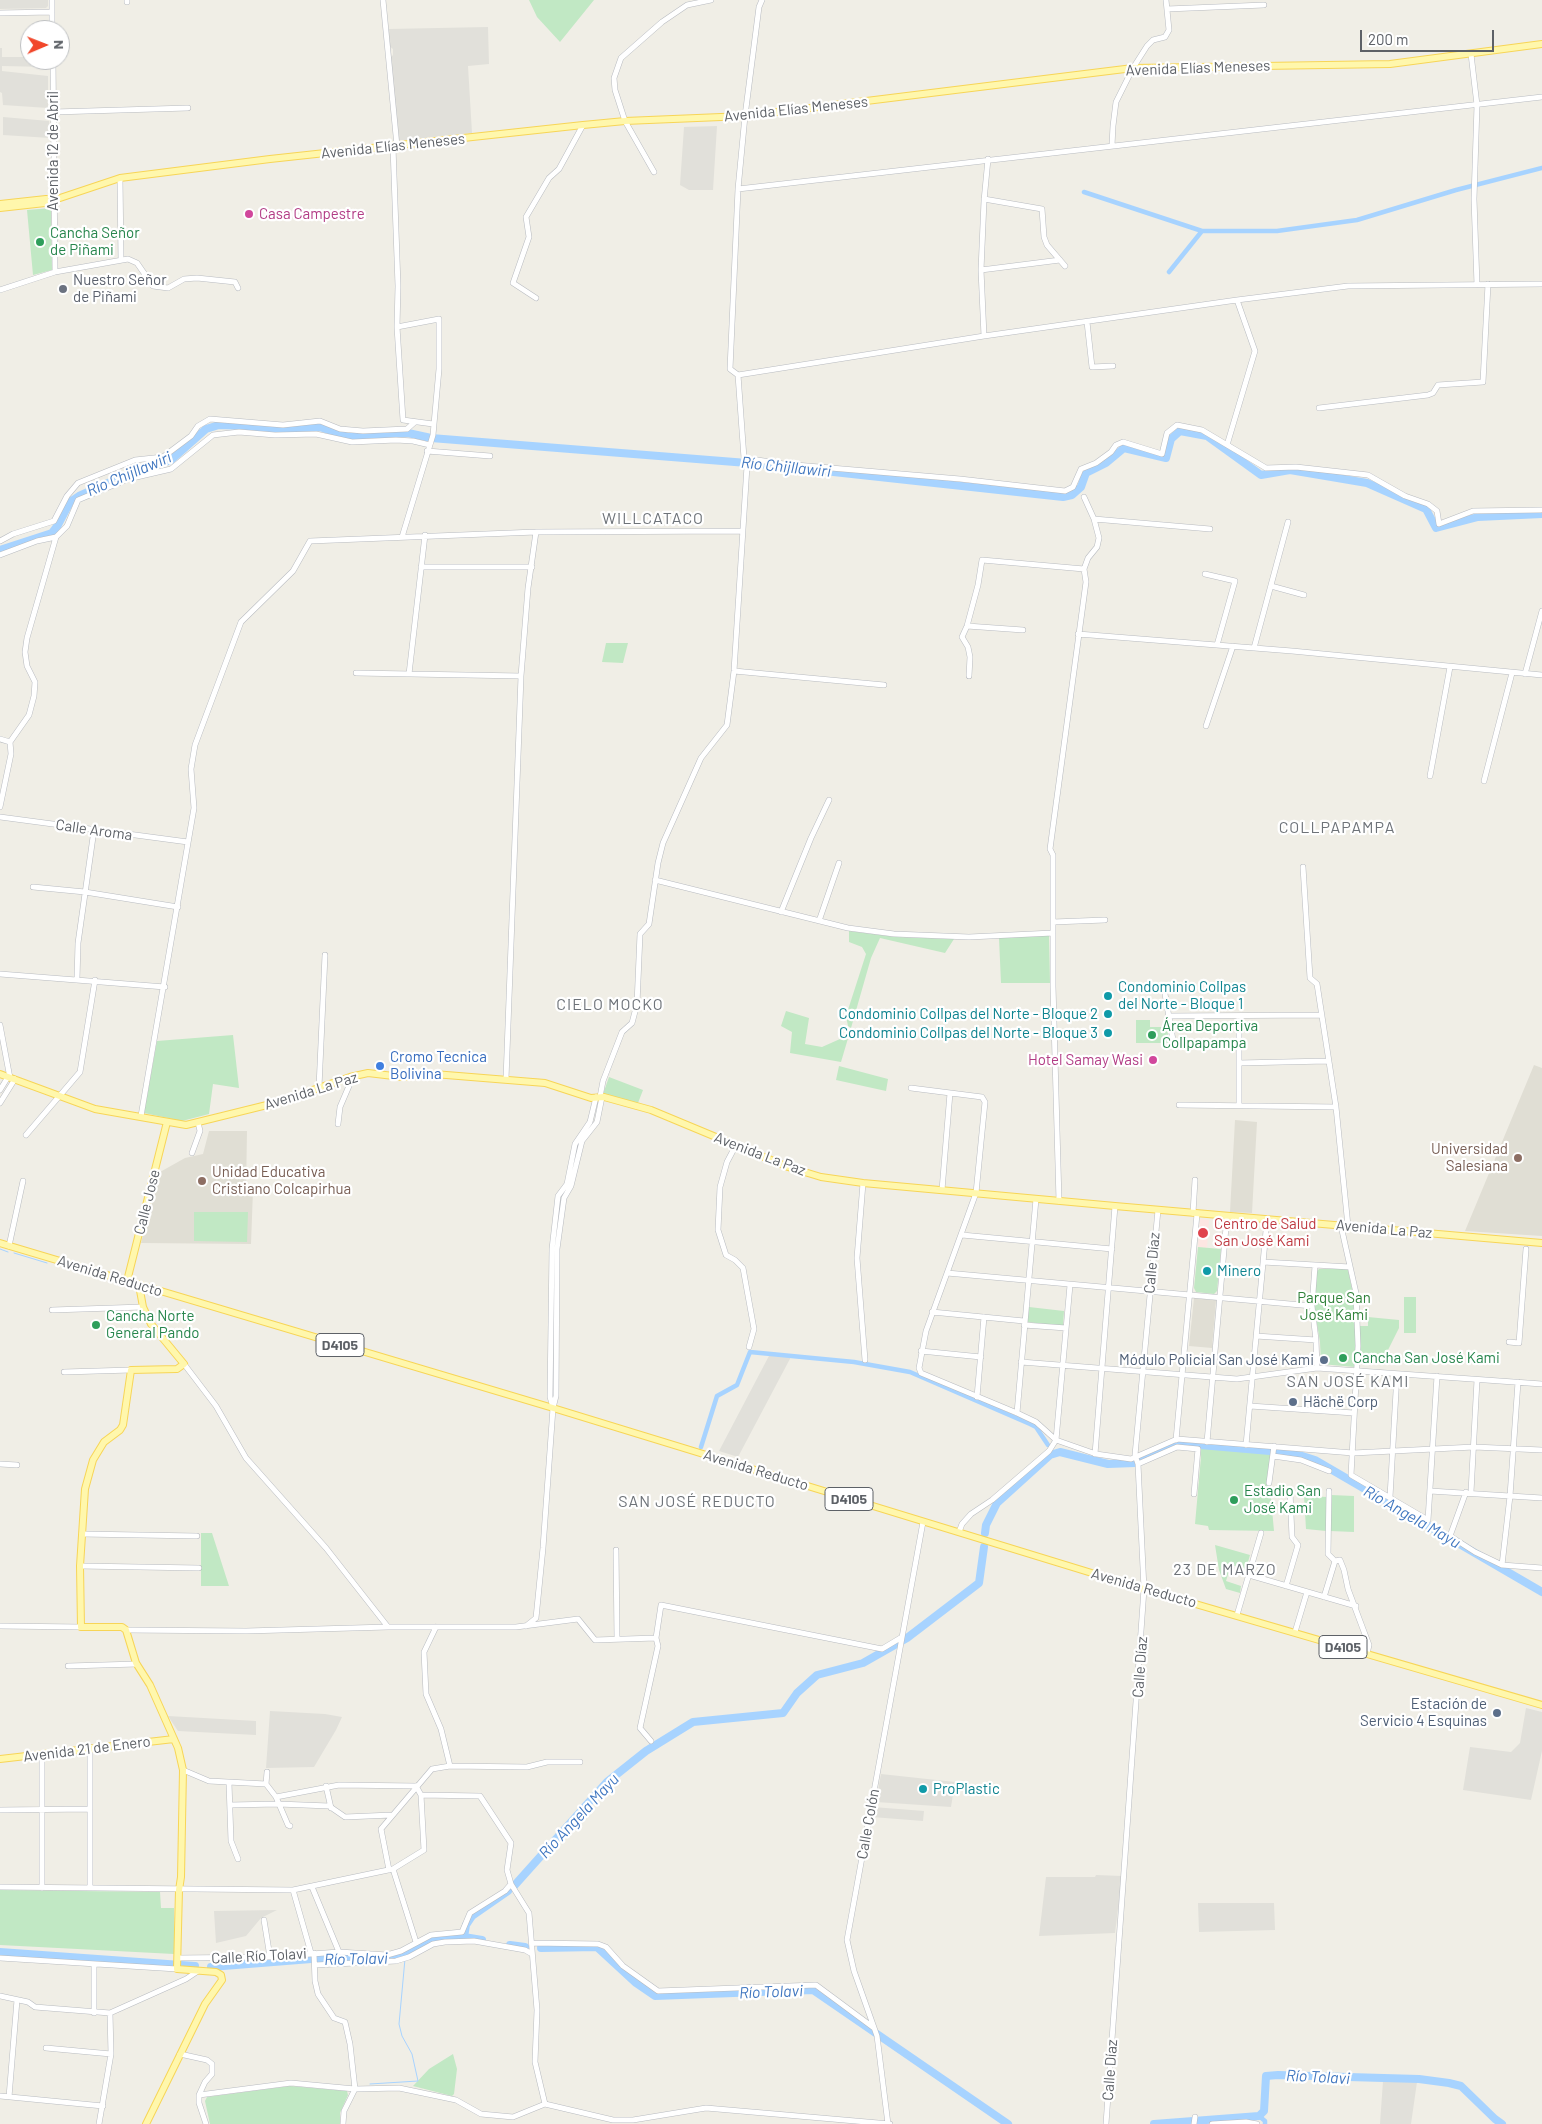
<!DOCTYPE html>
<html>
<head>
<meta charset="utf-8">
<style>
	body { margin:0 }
	#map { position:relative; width:1542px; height:2124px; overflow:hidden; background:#f0eee6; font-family:Barlow,sans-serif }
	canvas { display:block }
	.north { position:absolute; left:20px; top:20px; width:50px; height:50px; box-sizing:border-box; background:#fff; border:1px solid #bec0c2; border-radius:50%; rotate:89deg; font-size:14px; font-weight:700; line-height:20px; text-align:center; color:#5d6167 }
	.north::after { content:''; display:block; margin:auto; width:18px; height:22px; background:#f1472b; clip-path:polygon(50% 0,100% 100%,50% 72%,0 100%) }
	.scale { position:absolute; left:1360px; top:30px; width:134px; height:22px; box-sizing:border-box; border:2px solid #5d6167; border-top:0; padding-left:6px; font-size:15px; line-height:18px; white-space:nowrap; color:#5d6167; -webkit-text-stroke:4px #fff; paint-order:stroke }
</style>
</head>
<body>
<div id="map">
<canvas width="1542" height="2124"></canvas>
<div class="north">N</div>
<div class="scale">200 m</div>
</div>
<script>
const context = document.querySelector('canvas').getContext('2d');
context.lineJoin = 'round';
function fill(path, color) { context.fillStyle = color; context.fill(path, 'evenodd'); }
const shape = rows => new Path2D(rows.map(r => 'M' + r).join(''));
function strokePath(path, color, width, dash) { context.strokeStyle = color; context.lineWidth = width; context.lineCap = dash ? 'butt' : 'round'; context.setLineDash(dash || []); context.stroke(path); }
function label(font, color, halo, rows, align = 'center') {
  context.font = font + ' Barlow,sans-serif'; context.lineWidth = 4.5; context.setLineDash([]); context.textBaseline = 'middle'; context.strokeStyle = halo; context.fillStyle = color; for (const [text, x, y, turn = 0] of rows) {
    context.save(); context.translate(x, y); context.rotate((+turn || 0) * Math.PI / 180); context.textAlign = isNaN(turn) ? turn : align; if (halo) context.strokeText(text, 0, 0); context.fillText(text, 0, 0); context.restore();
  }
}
const industrial = shape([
	[0,0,48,0,48,6,46,8,0,9],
	[488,27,489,64,468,66,472,133,399,141,390,58,393,55,393,49,389,46,388,29],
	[0,48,2,48,2,57,30,57,30,60,48,60,48,67,2,66,2,71,48,76,48,108,3,105,2,93,0,92],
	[3,117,49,121,50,138,3,135],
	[717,126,713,190,689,190,680,185,684,127],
	[771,1352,792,1355,738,1457,719,1451],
	[1526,1708,1542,1712,1542,1751,1531,1800,1463,1790,1470,1747,1511,1752,1520,1743],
	[270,1711,325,1714,342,1717,336,1730,314,1767,266,1768],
	[168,1716,256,1721,256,1735,178,1731],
	[881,1774,955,1782,951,1807,876,1802],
	[873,1807,924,1811,923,1821,872,1817],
	[1096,1875,1122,1876,1115,1933,1039,1936,1046,1877,1095,1877],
	[1198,1903,1274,1903,1275,1930,1199,1932],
	[277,1910,261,1918,246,1936,216,1943,214,1911],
	[1383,2081,1417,2082,1411,2124,1380,2124]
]);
const education = shape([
	[1534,1065,1542,1068,1542,1236,1465,1231],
	[1235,1120,1257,1122,1252,1213,1230,1212],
	[209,1131,247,1131,246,1191,253,1190,251,1244,141,1243,160,1172,185,1158,203,1154],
	[1194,1298,1216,1300,1212,1348,1189,1346]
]);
const medical = shape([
	[1200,1219,1209,1220,1207,1248,1198,1247]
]);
const green = shape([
	[529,0,594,0,560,42,537,17],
	[51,208,52,270,33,275,27,210],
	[606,643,628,643,623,663,602,662],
	[849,931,896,937,954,939,945,953,880,938,871,958,851,1028,848,1026,846,1016,866,954,862,947,849,942],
	[1049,935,1050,983,1001,983,999,938],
	[786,1011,809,1018,805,1044,822,1047,849,1035,841,1062,790,1053,792,1032,781,1026],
	[1136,1020,1150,1020,1150,1027,1167,1027,1169,1043,1136,1043],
	[233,1035,239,1088,213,1084,209,1114,182,1121,144,1113,157,1041],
	[839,1066,888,1079,886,1091,836,1080],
	[609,1077,643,1090,638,1103,603,1094],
	[194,1212,248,1212,247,1242,194,1241],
	[1198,1247,1221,1249,1217,1291,1214,1294,1196,1292,1194,1288],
	[1319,1269,1348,1269,1353,1294,1356,1347,1355,1367,1321,1364,1320,1342,1314,1306,1317,1271],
	[1404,1297,1416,1297,1416,1333,1404,1333],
	[1029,1307,1064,1311,1063,1326,1027,1322],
	[1368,1317,1399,1320,1399,1328,1385,1356,1360,1357,1360,1326,1368,1326],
	[1195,1442,1272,1448,1267,1487,1270,1487,1274,1531,1209,1530,1208,1526,1195,1524,1201,1457,1200,1448,1195,1446],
	[1331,1495,1354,1496,1354,1532,1330,1531],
	[1304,1496,1327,1497,1326,1531,1306,1529],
	[201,1533,212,1533,229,1586,201,1586],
	[1215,1545,1250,1555,1246,1569,1231,1565,1226,1581,1241,1586,1240,1593,1226,1589,1219,1570],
	[0,1890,160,1892,161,1908,174,1908,174,1954,0,1945],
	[453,2054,457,2069,454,2094,452,2096,413,2086,429,2069],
	[290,2086,347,2091,348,2095,340,2113,340,2124,210,2124,205,2101,207,2097]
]);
const stream = shape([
	[0,1249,8,1252],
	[14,1253,47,1263],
	[370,2084,418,2081,412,2054,402,2036,399,2024,405,1959]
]);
const canal = shape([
	[1084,192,1202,231,1277,231,1357,220,1456,190,1542,168],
	[1169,272,1202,231],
	[701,1447,717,1396,737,1385,750,1352,854,1362,910,1372,1030,1424,1036,1427,1048,1445],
	[1259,2116,1265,2121,1265,2124]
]);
const river = shape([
	[0,550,52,533,58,525,70,502,79,496,115,480,171,460,206,429,219,425,247,426,274,431,320,427,348,437,408,433,431,438,760,464,1063,497,1072,495,1081,487,1086,473,1106,463,1124,448,1166,458,1171,439,1180,431,1207,436,1261,475,1290,470,1367,483,1426,509,1436,528,1478,517,1542,514],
	[1278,1453,1296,1454,1315,1460,1542,1592],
	[1141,1460,1177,1443,1270,1451],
	[985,1533,986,1525,997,1503,1050,1455,1060,1452,1108,1464,1135,1463],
	[514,1886,607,1782,646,1751,693,1722,783,1713,797,1693,817,1675,863,1663,907,1638,979,1583,984,1547],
	[464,1937,466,1925,472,1916,508,1891],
	[510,1945,525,1947],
	[541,1948,597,1947,636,1983,655,1996,813,1990,1008,2124],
	[0,1952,195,1966],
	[211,1967,311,1959,391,1959,405,1956,432,1941,443,1938,464,1937,482,1940],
	[1154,2124,1259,2116,1264,2111,1266,2076,1278,2075,1419,2079,1449,2083,1461,2086,1495,2119,1502,2124]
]);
const minor = shape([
	[52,0,52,30],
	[127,0,127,2],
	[383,0,397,146],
	[1167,9,1264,5],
	[0,13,52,12],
	[1471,54,1477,105,1474,199,1477,285],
	[53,60,55,272],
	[54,112,188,108],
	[1112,145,1113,126,1116,102,1133,68,1147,46,1153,40,1165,37,1169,30,1166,0],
	[393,147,398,286,397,327,403,420,433,424],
	[654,172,625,121,615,90,614,78,621,58,662,22,687,5,711,0],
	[120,178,121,260],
	[738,189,1542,97],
	[984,199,1042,209,1044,237,1047,245,1065,266],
	[981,270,1060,260],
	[0,290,55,272,128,259,137,263,153,286,168,288,184,279,197,278,235,282,238,288],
	[536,298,513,283,529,237,526,217,549,178,559,169,583,125],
	[1087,322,1092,367,1113,366],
	[397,327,439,319,439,369,433,435,402,537],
	[984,336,981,270,984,201,988,159],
	[738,375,984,336,1237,300,1348,286,1542,284],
	[1319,408,1428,395,1433,393,1438,385,1483,382,1488,284],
	[1227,445,1255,351,1237,300],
	[427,451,490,456],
	[744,458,784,464,960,479,1065,491,1073,487,1081,469,1096,463,1111,452,1116,445,1123,442,1162,454,1167,433,1177,425,1202,430,1266,468,1296,467,1368,475,1405,496,1428,504,1437,511,1439,524,1473,511,1541,510],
	[1094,519,1210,529],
	[0,541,13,534,54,521,67,496,78,483,135,460,163,457,191,436,198,426,210,419,283,425,320,421,340,429,363,431,407,429,415,422],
	[0,555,37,541,56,537,67,526,78,500,128,479,171,469,213,435,239,432,275,435,316,434,352,442,396,440,413,441,430,445],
	[421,567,532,567],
	[1205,574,1235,581,1217,645],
	[1271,586,1304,595],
	[967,626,1023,630],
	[1078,634,1292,651,1542,675],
	[1254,648,1288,522],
	[734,671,884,685],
	[356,673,521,676],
	[409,674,425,535],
	[1525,674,1542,611],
	[969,676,970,657,968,647,962,637,967,626,978,585,982,560,1084,569],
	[1206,726,1233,646],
	[0,739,10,742],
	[1430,776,1450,667],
	[1484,781,1512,673],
	[0,807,11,754,10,742,29,715,34,696,35,682,27,666,25,652,27,638,56,537],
	[0,817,188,842],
	[1303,867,1310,978,1317,984,1336,1107,1348,1226],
	[655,880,848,928,894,934,969,937,1053,933],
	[33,887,85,892,178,907],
	[781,912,811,838,829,800],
	[819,921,839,863],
	[1053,922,1105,920],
	[0,974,165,987],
	[77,979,78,943,94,830],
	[1165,994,1173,1040],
	[1169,1016,1321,1015],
	[1239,1016,1239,1104],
	[0,1025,10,1078],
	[1239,1063,1327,1061],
	[506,1079,521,676,528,588,536,532],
	[319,1087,325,955],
	[911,1088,982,1097,985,1102,976,1193,926,1331,919,1368,921,1373,1017,1413,1036,1422,1056,1440,1096,1454,1131,1459,1177,1439,1353,1453,1474,1447,1542,1450],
	[0,1090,8,1077],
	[600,1097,603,1081,622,1032,632,1023,637,1004,640,934,649,924,658,863,663,843,701,758,727,725,734,671,747,466,744,458,738,375,730,369,738,189,745,116,759,7,762,0],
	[0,1103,15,1079],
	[1179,1105,1336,1107],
	[141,1116,194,808,191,769,195,745,241,622,293,571,310,541,536,532,742,531],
	[338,1124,340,1107,349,1086,347,1078],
	[26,1135,80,1072,95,980],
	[736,1145,727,1162,720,1187,718,1230,726,1255,735,1260,743,1268,754,1329,749,1347],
	[192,1153,200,1131,198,1122],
	[863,1183,857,1258,865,1360],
	[942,1190,950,1093],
	[1059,1201,1053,986,1053,855,1050,849,1086,582,1084,569,1088,558,1097,547,1099,538,1094,519,1084,497],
	[1193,1213,1195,1180],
	[1341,1226,1356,1293,1358,1346,1351,1475,1428,1520,1437,1376],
	[962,1235,1112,1249],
	[9,1246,23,1181],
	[1263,1262,1350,1267],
	[1315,1266,1312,1306,1316,1340,1317,1368],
	[947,1273,1312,1306],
	[52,1310,143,1307],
	[932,1312,1024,1321],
	[1024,1325,1066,1328],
	[1256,1336,1316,1340],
	[1509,1342,1519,1343,1526,1249],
	[921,1351,981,1357],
	[1021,1362,1237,1379,1317,1368,1542,1384],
	[184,1364,216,1406,246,1458,326,1548,388,1627,516,1627,578,1619,595,1640,656,1638],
	[64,1372,131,1370],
	[977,1397,984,1317],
	[1250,1406,1354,1413],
	[553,1407,550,1397,552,1249,558,1196,567,1184,575,1144,590,1122,596,1097],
	[1017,1413,1036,1199],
	[1176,1440,1197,1214],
	[1207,1442,1227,1216],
	[1246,1445,1267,1220],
	[1095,1454,1115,1206],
	[1273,1456,1301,1460,1329,1471],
	[0,1464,17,1465],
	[1138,1464,1177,1447,1198,1449,1194,1494],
	[1269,1483,1274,1446],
	[1430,1491,1542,1498],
	[1466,1492,1450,1536,1475,1552,1502,1565,1542,1568],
	[1471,1492,1477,1380],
	[1390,1497,1397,1374],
	[959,1532,962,1524,971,1514,992,1500,1049,1451,1056,1440,1070,1285],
	[82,1534,197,1536],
	[616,1550,617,1639],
	[1335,1561,1340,1560,1344,1570,1348,1589,1369,1645,1367,1654],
	[1502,1565,1510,1496,1518,1382],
	[80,1566,199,1568],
	[1249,1575,1356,1606],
	[1286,1586,1298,1545,1292,1537,1290,1491],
	[1324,1597,1335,1561,1328,1554,1329,1491],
	[1237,1615,1261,1533],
	[0,1626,81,1627],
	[526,1626,536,1618,543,1548,553,1408,556,1396,557,1249,564,1198,571,1186,582,1141,597,1122,602,1097],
	[436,1627,424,1652,426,1694,441,1729,450,1766],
	[126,1630,246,1631,388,1627],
	[1295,1632,1307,1592],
	[68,1666,137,1664],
	[651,1741,640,1728,658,1646,656,1638,661,1605,882,1649,902,1637],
	[90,1747,90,1888],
	[42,1754,42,1888],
	[183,1770,209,1781,266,1784],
	[267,1772,266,1784,276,1797,288,1825,290,1826],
	[229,1783,231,1841,238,1859],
	[326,1786,331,1808],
	[421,1795,480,1796,511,1843,507,1870,511,1884,529,1913,537,2010,535,2062,545,2104],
	[276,1797,339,1785,416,1786],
	[230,1805,278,1804,329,1806,345,1817,392,1815],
	[0,1810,90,1809],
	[393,1869,416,1942],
	[389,1870,381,1829,432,1769,450,1766,527,1767,547,1762,580,1762],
	[0,1887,293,1890,393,1869,424,1850,421,1795,416,1786],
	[312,1887,339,1952],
	[293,1890,311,1953],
	[264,1920,270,1957],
	[532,1943,598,1944,606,1947,623,1966,658,1991,816,1985,874,2028],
	[314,1953,315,1981,318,1994,334,2018,345,2022,350,2044,355,2089,344,2111,343,2124],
	[0,1958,177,1969],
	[178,1958,270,1957,339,1952,387,1955,401,1951,431,1935,462,1932,470,1913,505,1891,511,1884],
	[94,1964,94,2013],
	[315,1965,396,1961,409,1957,433,1944,445,1942,474,1941,525,1950,532,1954],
	[0,1996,28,2002,35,2007,110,2013],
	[46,2048,111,2054],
	[180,2054,207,2060,212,2064,212,2074,205,2082,199,2095,199,2103,206,2124],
	[199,2095,291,2083,355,2089,399,2088,456,2100,481,2114,513,2117,545,2104,613,2120,633,2120,706,2108,890,2124],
	[0,2096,103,2106],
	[9,2097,17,2000],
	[99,2124,111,2054,110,2013,186,1979,198,1971],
	[888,2124,877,2036,854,1971,847,1940,923,1522],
	[1106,2124,1144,1589,1138,1464,1135,1455,1158,1210],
	[1194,2124,1195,2117],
	[1212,2124,1246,2122,1257,2124]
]);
const major = shape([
	[0,204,46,199,52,200],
	[0,208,45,203,120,178,270,159,583,125,625,121,745,116,1133,68,1390,64,1542,44],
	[0,1074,95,1109,186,1125,275,1103,350,1077,368,1073,402,1077,434,1074,545,1083,591,1098,604,1097,651,1110,788,1167,821,1177,863,1183,1115,1206,1542,1243],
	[0,1243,553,1408,1144,1589,1542,1705],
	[127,1281,167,1122],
	[139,1285,143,1307,151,1324,184,1364,177,1369,131,1370,123,1425,120,1430,104,1442,93,1460,85,1489,80,1566,81,1627,122,1627,126,1630,136,1663,150,1685,178,1748,183,1770,181,1877,179,1890,177,1969,216,1972,221,1975,222,1980,205,2004,146,2124],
	[0,1759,174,1739]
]);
const markers = [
	[249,214,5,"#d1479c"],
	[40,242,5,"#2e9e5b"],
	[63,289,5,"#6b7280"],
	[1108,996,5,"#0f9aa8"],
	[1108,1014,5,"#0f9aa8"],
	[1108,1033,5,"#0f9aa8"],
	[1152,1035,5,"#2e9e5b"],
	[1153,1060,5,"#d1479c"],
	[380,1066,5,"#3f7fe0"],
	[1518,1158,5,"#8d6e63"],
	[202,1181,5,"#8d6e63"],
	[1203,1233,6,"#e0444e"],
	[1207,1271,5,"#0f9aa8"],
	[96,1325,5,"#2e9e5b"],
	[1343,1358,5,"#2e9e5b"],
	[1324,1360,5,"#5c6f8a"],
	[1293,1402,5,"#5c6f8a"],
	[1234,1500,5,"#2e9e5b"],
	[1497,1713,5,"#5c6f8a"],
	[923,1789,5,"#0f9aa8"]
];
const shields = [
	[340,1345,48],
	[849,1499,48],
	[1343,1647,48]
];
const shieldNames = [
	["D4105",340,1345],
	["D4105",849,1499],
	["D4105",1343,1647]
];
const streetNames = [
	["Avenida Elías Meneses",1198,68,-2],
	["Avenida Elías Meneses",796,109,-6],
	["Avenida Elías Meneses",393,146,-6],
	["Avenida 12 de Abril",53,151,-90],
	["Calle Aroma",94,830,8],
	["Avenida La Paz",311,1091,-17],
	["Avenida La Paz",760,1154,21],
	["Calle Jose",147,1202,-76],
	["Avenida La Paz",1384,1229,5],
	["Calle Díaz",1152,1263,-85],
	["Avenida Reducto",110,1276,17],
	["Avenida Reducto",756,1470,17],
	["Avenida Reducto",1144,1588,16],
	["Calle Díaz",1140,1667,-86],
	["Avenida 21 de Enero",87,1749,-7],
	["Calle Colón",868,1824,-80],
	["Calle Río Tolavi",259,1956,-3],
	["Calle Díaz",1110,2070,-86]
];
const hotelNames = [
	["Casa Campestre",259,214],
	["Hotel Samay Wasi",1143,1060,"right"]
];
const leisureNames = [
	["Cancha Señor",50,233],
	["de Piñami",50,250],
	["Área Deportiva",1162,1026],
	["Collpapampa",1162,1043],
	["Cancha Norte",106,1316],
	["General Pando",106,1333],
	["Cancha San José Kami",1353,1358],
	["Estadio San",1244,1491],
	["José Kami",1244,1508]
];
const worshipNames = [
	["Nuestro Señor",73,280],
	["de Piñami",73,297]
];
const cultureNames = [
	["Condominio Collpas",1118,987],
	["del Norte - Bloque 1",1118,1004],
	["Condominio Collpas del Norte - Bloque 2",1098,1014,"right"],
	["Condominio Collpas del Norte - Bloque 3",1098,1033,"right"],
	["Minero",1217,1271],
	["ProPlastic",933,1789]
];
const shopNames = [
	["Cromo Tecnica",390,1057],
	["Bolivina",390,1074]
];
const educationNames = [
	["Universidad",1508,1149],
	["Salesiana",1508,1166],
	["Unidad Educativa",212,1172,"left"],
	["Cristiano Colcapirhua",212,1189,"left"]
];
const healthNames = [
	["Centro de Salud",1214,1224],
	["San José Kami",1214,1241]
];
const parkNames = [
	["Parque San",1334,1298],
	["José Kami",1334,1315]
];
const serviceNames = [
	["Módulo Policial San José Kami",1314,1360],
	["Hächë Corp",1303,1402,"left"],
	["Estación de",1487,1704],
	["Servicio 4 Esquinas",1487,1721]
];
const waterNames = [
	["Río Chijllawiri",786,467,6],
	["Río Chijllawiri",129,474,-23],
	["Río Angela Mayu",1412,1517,30],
	["Río Angela Mayu",579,1816,-47],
	["Río Tolavi",356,1959,-1],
	["Río Tolavi",771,1992,-2],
	["Río Tolavi",1318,2077,3]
];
const neighbourhoodNames = [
	["WILLCATACO",653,519],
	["COLLPAPAMPA",1337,828],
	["CIELO MOCKO",610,1005],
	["SAN JOSÉ KAMI",1348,1382],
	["SAN JOSÉ REDUCTO",697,1502],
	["23 DE MARZO",1225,1570]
];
fill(industrial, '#e1e0da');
fill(education, '#e0ded4');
fill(medical, '#fde6e2');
fill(green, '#c1e8c4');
strokePath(stream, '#a7d3ff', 1);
strokePath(canal, '#a7d3ff', 4.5);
strokePath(river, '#a7d3ff', 8);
strokePath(minor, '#b8bbc0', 6);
strokePath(major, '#f7d557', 8);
strokePath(minor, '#fff', 5);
strokePath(major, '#fff7ac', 6);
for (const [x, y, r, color] of markers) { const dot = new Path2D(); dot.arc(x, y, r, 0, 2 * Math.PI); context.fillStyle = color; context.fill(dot); strokePath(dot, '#fff', 2); }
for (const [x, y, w] of shields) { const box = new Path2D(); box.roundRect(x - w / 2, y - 11.5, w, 23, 4); context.fillStyle = '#fff'; context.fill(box); strokePath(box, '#5d6167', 1); }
label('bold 14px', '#5d6167', null, shieldNames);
label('15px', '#5d6167', '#fff', streetNames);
label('15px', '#b23c85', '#fff', hotelNames, 'left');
label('15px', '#27864d', '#fff', leisureNames, 'left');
label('15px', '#5b616d', '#fff', worshipNames, 'left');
label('15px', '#0d838f', '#fff', cultureNames, 'left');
label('15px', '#366cbe', '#fff', shopNames, 'left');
label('15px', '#785e54', '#fff', educationNames, 'right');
label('15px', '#be3a42', '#fff', healthNames, 'left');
label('15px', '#30823a', '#fff', parkNames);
label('15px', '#4e5e75', '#fff', serviceNames, 'right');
label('italic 16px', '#4077c0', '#fff', waterNames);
context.letterSpacing = '1px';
label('16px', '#6e7379', '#fff', neighbourhoodNames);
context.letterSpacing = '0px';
</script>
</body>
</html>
